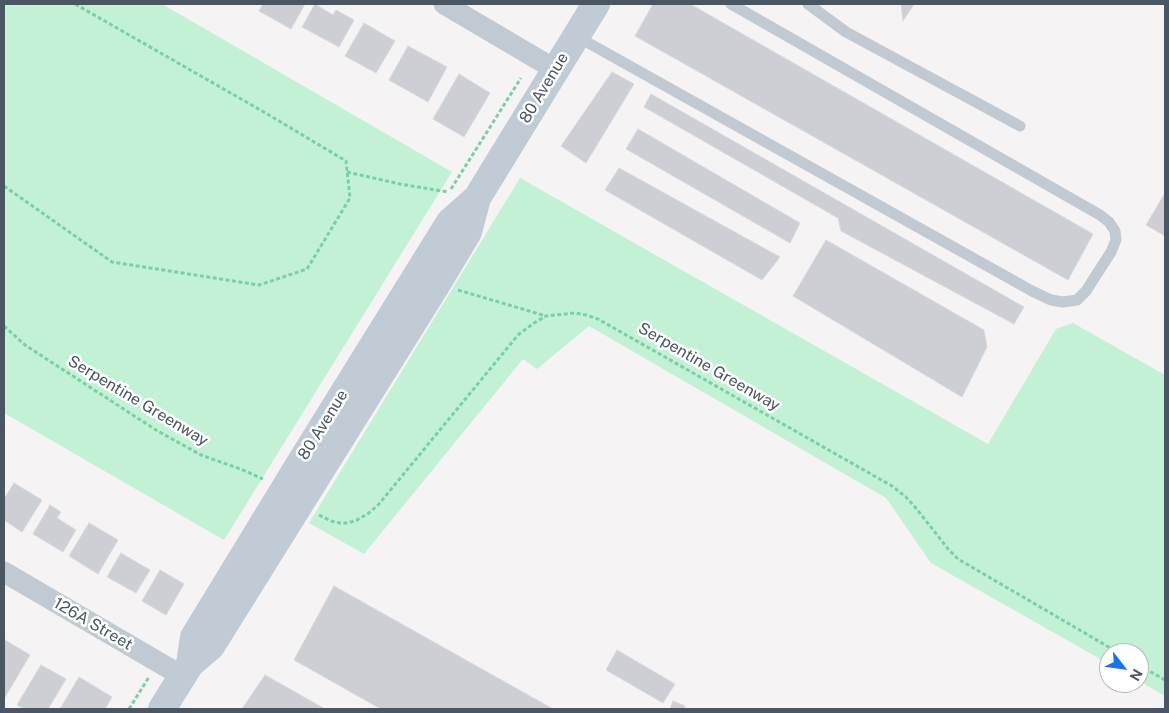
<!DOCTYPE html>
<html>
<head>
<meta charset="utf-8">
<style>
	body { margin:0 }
	#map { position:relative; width:1169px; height:713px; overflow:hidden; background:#f5f3f3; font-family:"Public Sans",sans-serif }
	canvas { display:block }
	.frame { position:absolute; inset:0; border:5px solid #4a5661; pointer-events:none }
	.north { position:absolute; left:1099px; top:643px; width:50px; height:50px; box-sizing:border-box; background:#fff; border:1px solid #b7bbc0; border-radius:50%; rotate:120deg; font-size:14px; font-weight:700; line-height:20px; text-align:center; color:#4a5661 }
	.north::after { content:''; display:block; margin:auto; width:18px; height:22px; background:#1a73e8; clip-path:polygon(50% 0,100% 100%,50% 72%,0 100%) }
</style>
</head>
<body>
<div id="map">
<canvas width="1169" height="713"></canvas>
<div class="frame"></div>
<div class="north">N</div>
</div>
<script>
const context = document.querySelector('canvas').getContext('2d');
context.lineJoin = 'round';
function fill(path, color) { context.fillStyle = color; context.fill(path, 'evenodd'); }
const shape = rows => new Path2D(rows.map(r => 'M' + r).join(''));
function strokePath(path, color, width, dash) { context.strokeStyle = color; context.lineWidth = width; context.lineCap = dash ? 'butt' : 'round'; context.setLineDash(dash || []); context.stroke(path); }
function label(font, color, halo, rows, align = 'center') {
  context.font = font + ' "Public Sans",sans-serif'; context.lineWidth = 5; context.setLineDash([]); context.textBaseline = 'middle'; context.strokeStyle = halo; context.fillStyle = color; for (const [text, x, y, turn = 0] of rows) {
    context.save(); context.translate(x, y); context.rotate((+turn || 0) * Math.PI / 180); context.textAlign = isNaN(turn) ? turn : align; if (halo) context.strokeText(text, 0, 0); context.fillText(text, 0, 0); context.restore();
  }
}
const green = shape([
	[4,4,162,4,452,172,224,540,4,413],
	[520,178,988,444,1056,329,1073,323,1165,375,1165,696,1139,681,1139,653,1109,653,1109,664,931,563,886,498,589,326,537,369,523,359,364,554,309,523]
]);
const building = shape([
	[263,4,305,4,291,29,259,11,263,4],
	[315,4,333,15,336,10,354,20,339,47,302,27,315,4],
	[653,4,690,4,1093,234,1068,280,635,36,653,4],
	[901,4,914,4,903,21,901,4],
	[364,23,395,41,376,73,345,56,364,23],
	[408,46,447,67,428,102,389,80,408,46],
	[612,72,634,84,586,163,561,146,612,72],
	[459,74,490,93,464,137,433,119,459,74],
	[651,94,1024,307,1014,324,841,231,838,218,644,107,651,94],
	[638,129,800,223,790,243,626,149,638,129],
	[619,168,780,257,762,280,605,190,619,168],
	[1165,193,1165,236,1146,225,1165,193],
	[826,240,984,330,987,347,962,397,793,296,826,240],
	[14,483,42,500,22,532,4,520,4,499,14,483],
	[50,505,61,512,57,518,76,530,63,552,33,534,50,505],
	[89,523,118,540,98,574,69,556,89,523],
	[121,553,150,570,136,593,107,577,121,553],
	[160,570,184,584,166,615,142,601,160,570],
	[334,586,553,709,381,709,294,660,334,586],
	[5,640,30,655,4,699,4,641,5,640],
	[617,650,675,684,663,703,606,670,617,650],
	[41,665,66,679,48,709,25,709,17,705,41,665],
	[265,675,325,709,242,709,265,675],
	[79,677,112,697,105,709,60,709,79,677],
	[673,701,685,706,684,709,670,709,673,701]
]);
const path = shape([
	[347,172,400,184,448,192],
	[4,186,112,262,259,285,307,269,350,198,346,161,269,115,75,4],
	[451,189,521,78],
	[458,290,546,316],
	[4,326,25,345,156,430,201,455,243,470,263,479],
	[319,515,331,521,340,523,348,523,357,520,369,513,379,504,518,335,534,323,546,316,575,313,586,315,598,319,892,486,906,497,915,507,949,550,958,559,1119,653],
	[1139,665,1165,680],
	[129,709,149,677]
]);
const lane = shape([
	[808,4,846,32,1020,126],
	[576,36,1032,291,1051,300,1063,302,1077,300,1086,291,1111,252,1116,240,1115,231,1109,222,1100,215,731,4]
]);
const street = shape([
	[444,4,556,70],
	[4,572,182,676]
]);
const secondary = shape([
	[190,664,194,637,302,460,450,222,477,198],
	[162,709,190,664,211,646,435,287,468,232,477,198,596,4]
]);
const streetNames = [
	["80 Avenue",544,88,-59],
	["Serpentine Greenway",709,367,30],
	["Serpentine Greenway",138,401,31],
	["80 Avenue",323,425,-58],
	["126A Street",93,624,30]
];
fill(green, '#c3f1d5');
fill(building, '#cdcfd5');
strokePath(building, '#d7d9de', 1);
strokePath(path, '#7ad0a6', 3, [4, 2.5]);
strokePath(lane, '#c1cad2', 11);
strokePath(street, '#c1cad2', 21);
strokePath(secondary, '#c1cbd6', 28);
label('16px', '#4a5661', '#fff', streetNames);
</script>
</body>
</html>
